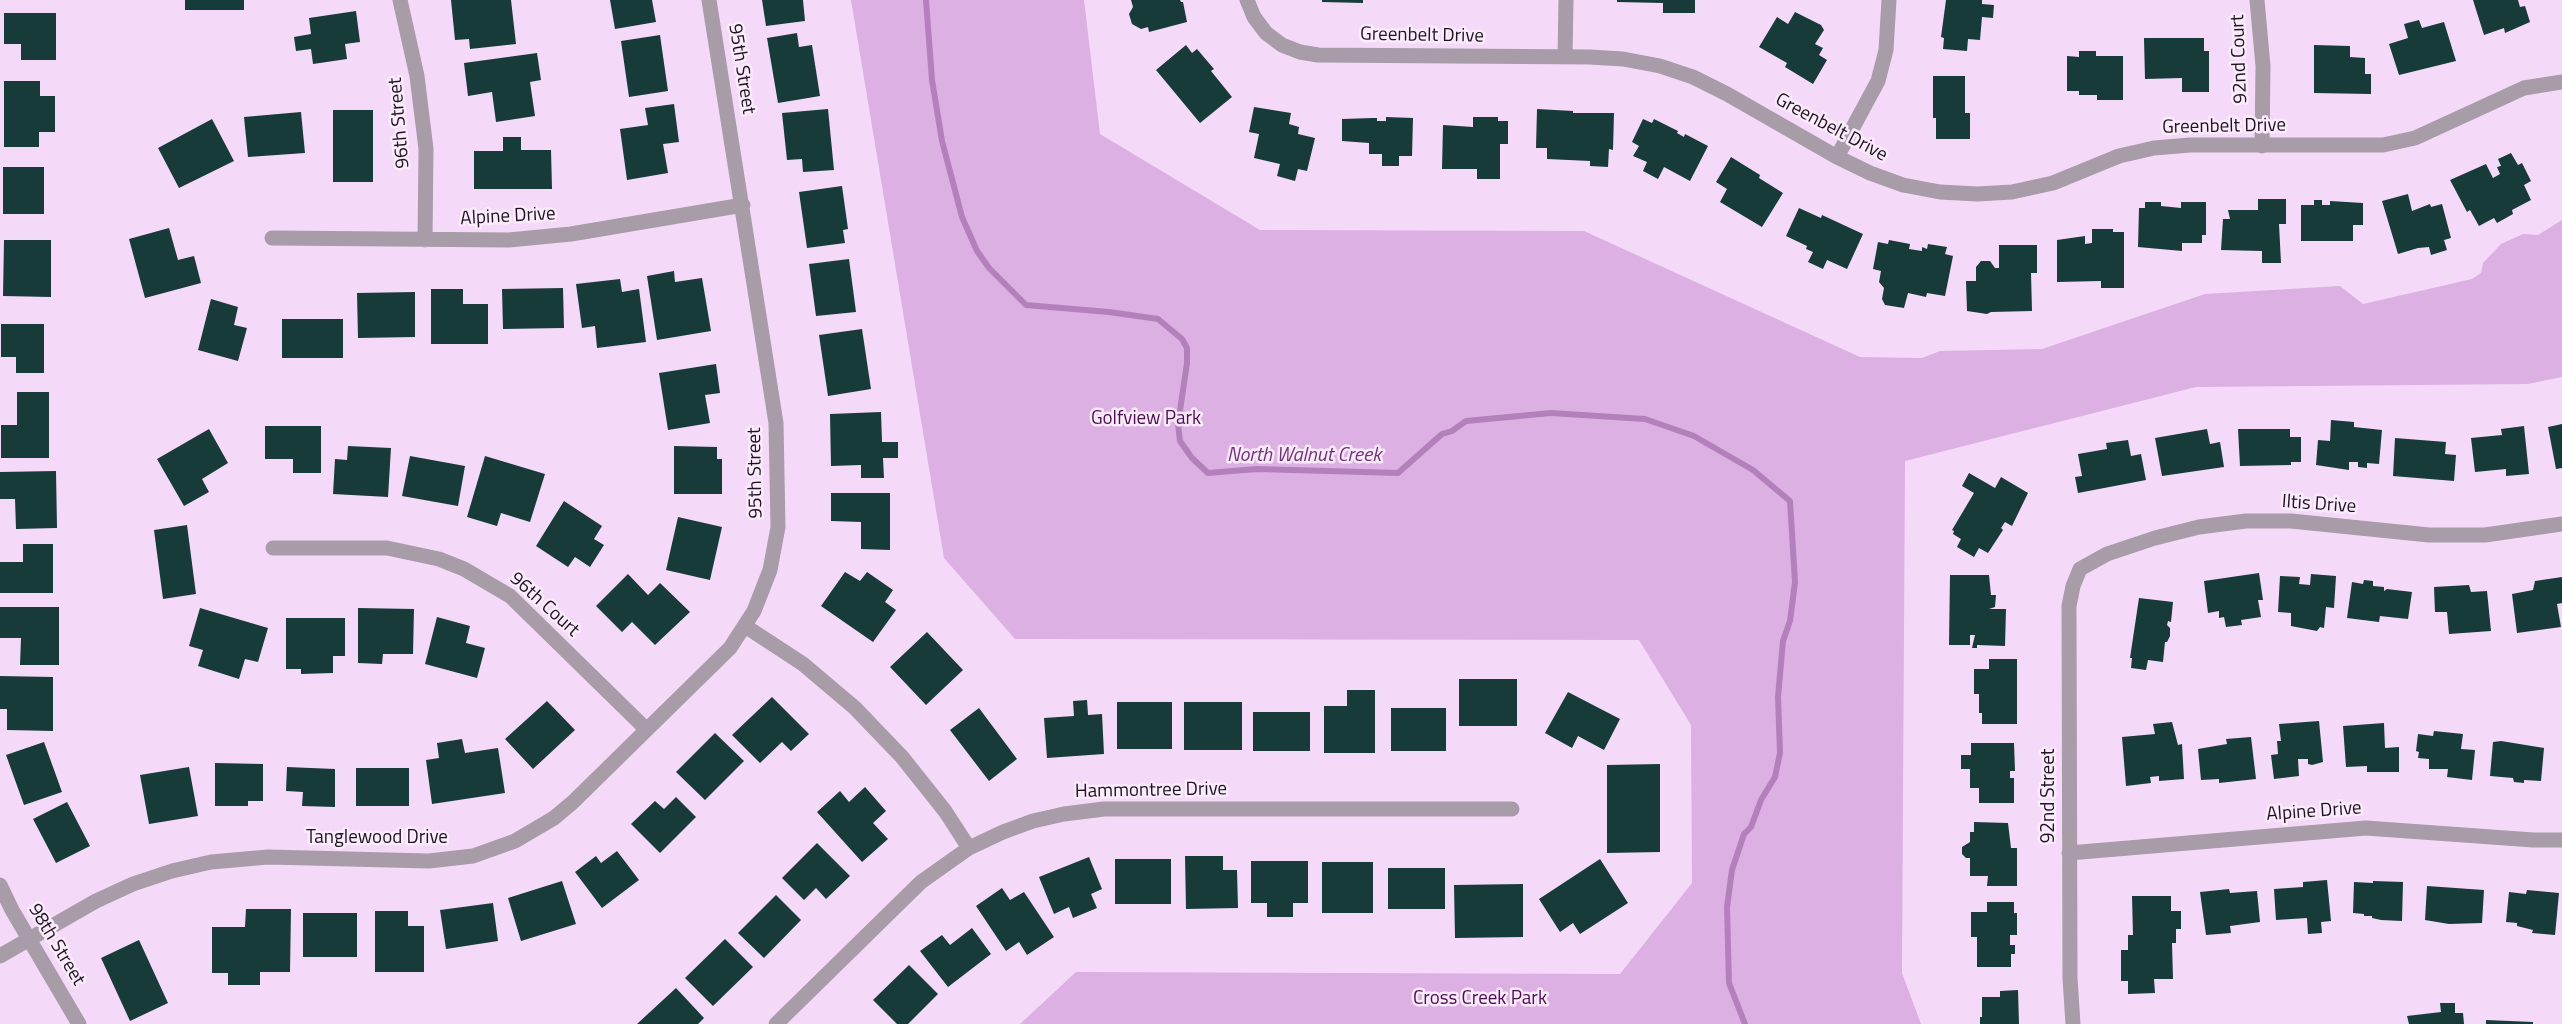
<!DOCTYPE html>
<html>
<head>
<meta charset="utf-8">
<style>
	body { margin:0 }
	canvas { display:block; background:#f4daf8 }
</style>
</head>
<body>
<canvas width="2562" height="1024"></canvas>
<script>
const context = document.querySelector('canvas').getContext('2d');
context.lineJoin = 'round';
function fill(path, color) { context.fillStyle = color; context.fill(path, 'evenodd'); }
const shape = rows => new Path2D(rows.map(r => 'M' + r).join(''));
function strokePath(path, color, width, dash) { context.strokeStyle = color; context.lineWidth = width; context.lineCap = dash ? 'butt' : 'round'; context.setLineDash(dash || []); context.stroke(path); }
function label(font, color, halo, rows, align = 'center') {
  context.font = font + ' "Titillium Web",sans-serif'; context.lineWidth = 5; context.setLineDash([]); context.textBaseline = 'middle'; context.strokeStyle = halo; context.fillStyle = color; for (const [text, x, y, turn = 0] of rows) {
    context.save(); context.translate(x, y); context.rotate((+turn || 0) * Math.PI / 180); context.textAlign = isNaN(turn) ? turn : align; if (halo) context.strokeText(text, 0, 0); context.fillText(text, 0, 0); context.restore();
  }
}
const green = shape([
	[851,0,1084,0,1100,134,1260,230,1584,231,1860,357,1922,358,1940,351,2042,349,2205,294,2340,286,2363,304,2472,279,2481,273,2483,263,2501,244,2523,234,2538,235,2562,220,2562,377,2528,384,2196,387,1905,461,1902,973,1921,1024,1020,1024,1076,972,1620,974,1692,883,1691,725,1639,640,1015,639,944,558]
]);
const stream = shape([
	[926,0,932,80,942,141,962,217,977,251,989,268,1026,305,1109,312,1158,319,1182,339,1187,348,1187,363,1178,424,1180,441,1192,458,1208,473,1257,469,1398,473,1442,434,1452,431,1466,421,1551,413,1645,419,1694,436,1753,470,1790,501,1795,582,1790,621,1783,641,1782,652,1778,697,1780,753,1775,777,1761,800,1751,827,1744,834,1732,870,1727,907,1729,983,1745,1024]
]);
const building = shape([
	[185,0,244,0,244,10,185,10],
	[451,0,511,0,516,44,470,49,469,39,455,40],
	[610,0,652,0,656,22,615,29],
	[762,0,803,0,805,21,766,26],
	[1131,0,1180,0,1181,2,1183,2,1187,22,1149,32,1148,27,1141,29,1132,24,1129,14,1133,7],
	[1322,0,1363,0,1363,3,1322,2],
	[1617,0,1695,0,1695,13,1663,13,1663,3,1617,2],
	[1946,0,1982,0,1982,4,1994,5,1993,18,1982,17,1980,40,1968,39,1967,51,1943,49,1944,38,1941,37],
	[2473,0,2518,0,2520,7,2525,6,2530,22,2505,33,2504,28,2484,35],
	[356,11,360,42,345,44,347,59,313,64,311,49,296,51,294,37,311,34,309,18],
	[1795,12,1821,25,1824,30,1815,44,1823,48,1819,55,1827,60,1813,84,1785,67,1787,63,1759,47,1777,17,1788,24],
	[4,13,56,13,56,60,21,60,21,44,4,44],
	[2419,20,2422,28,2444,22,2456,61,2399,75,2389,44,2408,38,2404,24],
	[797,33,799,47,812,45,820,96,778,103,767,38],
	[660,35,668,91,629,97,621,41],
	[2144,38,2204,38,2204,51,2209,51,2209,92,2182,92,2182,78,2145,79],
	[1186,45,1192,53,1197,49,1214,69,1211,71,1232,97,1200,123,1156,70],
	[2314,45,2350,46,2350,57,2365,58,2365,74,2371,74,2371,94,2314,93],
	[2079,51,2096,51,2096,56,2123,56,2123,100,2097,100,2097,95,2079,95,2079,91,2067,91,2067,56,2079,57],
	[537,53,541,80,530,82,535,116,496,122,492,92,468,96,464,63],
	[1933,76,1965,76,1965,113,1970,113,1970,139,1936,139,1936,118,1933,118],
	[4,81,40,81,40,96,55,96,55,132,39,132,39,147,4,147],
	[674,104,679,142,663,144,668,173,627,180,620,129,648,125,645,108],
	[1254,107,1291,113,1289,124,1299,127,1298,134,1315,138,1307,171,1298,169,1295,181,1277,176,1280,164,1254,158,1259,134,1249,132],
	[828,109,834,170,803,172,802,159,787,160,782,113],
	[1537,109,1573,111,1573,113,1614,113,1613,150,1609,149,1608,167,1590,166,1590,161,1547,159,1547,148,1536,148],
	[333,110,373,110,373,182,333,182],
	[301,112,305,153,248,157,244,117],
	[1386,117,1413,118,1412,156,1399,156,1399,166,1382,166,1382,154,1369,154,1369,143,1342,141,1342,119,1373,118,1377,118,1377,121,1386,121],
	[1473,117,1498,117,1498,121,1508,121,1508,144,1500,144,1500,179,1477,179,1477,169,1442,169,1443,125,1473,127],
	[212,119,234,161,179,188,158,148],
	[1643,119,1652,123,1654,119,1678,131,1677,133,1684,137,1685,134,1708,146,1690,181,1664,167,1658,179,1643,171,1647,162,1633,156,1639,146,1632,142],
	[503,137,521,137,521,150,551,150,552,189,474,189,474,151,503,151],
	[2511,153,2518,165,2522,163,2531,181,2524,185,2531,200,2512,210,2513,214,2497,223,2494,218,2479,226,2470,210,2467,212,2450,180,2486,164,2493,178,2500,174,2497,167,2501,166,2498,159],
	[1731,157,1760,175,1759,178,1783,193,1762,227,1720,202,1727,189,1716,182],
	[3,167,44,167,44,214,3,214],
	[842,186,848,229,843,230,845,243,807,248,799,192],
	[2408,194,2412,211,2430,204,2431,207,2442,204,2451,238,2444,240,2447,250,2431,255,2429,247,2418,248,2398,254,2382,201],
	[2258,199,2286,199,2286,224,2279,224,2281,263,2262,263,2262,251,2221,250,2223,219,2230,219,2228,210,2258,210],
	[2314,200,2322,200,2322,205,2330,205,2330,201,2363,203,2363,225,2353,225,2353,241,2301,241,2301,205,2314,205],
	[2145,202,2161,202,2161,206,2181,208,2181,202,2206,202,2206,235,2202,235,2202,243,2182,243,2182,251,2138,247,2139,208,2145,208],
	[1799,208,1821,218,1822,215,1863,234,1847,269,1827,260,1823,269,1808,262,1813,252,1806,249,1807,246,1786,236],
	[169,228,178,260,194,256,201,283,145,298,129,239],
	[2092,229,2113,229,2113,232,2124,232,2124,288,2101,288,2101,281,2057,282,2057,240,2085,236,2085,244,2092,243],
	[4,240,51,240,51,297,3,296],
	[1889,240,1910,244,1909,249,1922,251,1922,247,1927,249,1928,244,1947,247,1945,254,1953,256,1945,296,1927,293,1926,297,1908,293,1904,308,1885,305,1882,299,1884,288,1879,282,1881,271,1873,269,1878,242,1888,244],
	[1999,245,2037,245,2037,273,2031,273,2032,311,1991,312,1987,314,1967,311,1966,281,1976,281,1976,267,1981,261,1990,261,1995,268,1999,268],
	[849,259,856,312,816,316,809,264],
	[674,271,675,282,702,278,711,331,657,340,647,276],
	[620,279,622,292,639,289,646,342,597,348,595,326,582,328,576,284],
	[563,288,564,328,503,329,502,289],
	[431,289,463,289,463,304,488,304,488,344,431,344],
	[415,292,415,337,358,338,357,293],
	[211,299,238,307,234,325,247,328,238,361,198,350],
	[282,319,343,319,343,358,282,358],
	[1,324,44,324,44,373,16,373,16,357,1,357],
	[862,329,871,389,828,396,819,335],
	[716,364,720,393,705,395,710,423,668,430,659,373],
	[17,392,49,392,49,458,1,458,1,425,17,425],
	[881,412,882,442,898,442,898,458,883,458,884,478,861,478,861,465,831,466,830,414],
	[2331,420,2354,422,2354,427,2382,430,2379,464,2367,463,2367,468,2358,467,2358,462,2349,462,2349,470,2316,465,2318,440,2330,441],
	[2562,424,2562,468,2556,469,2548,427],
	[265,426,321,426,321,473,293,473,293,459,265,459],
	[2524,426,2529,474,2506,476,2506,469,2475,472,2471,438,2502,435,2501,429],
	[209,429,228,463,202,479,209,492,184,506,157,459],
	[2207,429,2210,444,2220,442,2224,467,2162,476,2155,438],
	[2238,429,2290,429,2290,437,2301,437,2301,462,2291,462,2291,465,2240,466],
	[2395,438,2446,442,2445,454,2456,455,2454,481,2393,476],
	[2128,440,2131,456,2141,454,2146,480,2078,493,2075,477,2082,476,2078,454,2107,449,2106,443],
	[348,446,391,448,388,497,333,494,335,459,347,460],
	[674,446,717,447,717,459,722,459,722,494,674,494],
	[410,456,465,466,458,506,402,496],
	[485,456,545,474,530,522,501,513,497,526,467,517],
	[56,471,57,528,16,529,15,499,0,499,0,472],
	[1969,473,1995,488,2001,477,2028,493,2012,526,2005,522,2001,528,2003,530,1988,553,1979,548,1974,557,1957,547,1961,539,1953,534,1954,531,1952,530,1974,493,1962,486],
	[831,493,890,493,890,550,861,549,861,522,831,521],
	[564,501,602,526,594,539,604,545,590,567,575,557,568,567,536,546],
	[678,517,722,527,710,580,666,570],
	[187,525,196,594,163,599,154,530],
	[23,544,53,544,53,593,0,593,0,562,23,562],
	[845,572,860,581,867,572,893,590,885,602,896,610,873,642,821,606],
	[2259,573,2263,600,2258,600,2261,617,2241,620,2242,625,2226,627,2224,617,2219,618,2219,611,2208,613,2204,581],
	[628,574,648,595,660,583,690,612,655,645,632,622,622,632,596,606],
	[2311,574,2336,576,2334,608,2326,607,2324,628,2320,627,2317,631,2291,626,2291,613,2278,612,2280,576,2300,577,2299,584,2310,585],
	[1950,575,1989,575,1991,595,1996,595,1995,607,1989,609,2006,609,2005,646,1977,645,1977,648,1972,648,1975,635,1970,635,1970,645,1949,645],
	[2562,577,2562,603,2557,604,2561,627,2517,633,2512,594,2533,590,2535,581],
	[2364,580,2373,581,2373,586,2384,587,2384,591,2387,589,2412,592,2408,619,2380,616,2379,622,2347,618,2352,582,2363,584],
	[2469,585,2471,592,2487,591,2491,631,2449,634,2447,612,2435,612,2434,587],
	[2139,598,2173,602,2171,622,2168,621,2167,625,2170,628,2170,636,2167,642,2165,642,2163,662,2148,660,2146,670,2131,668,2132,658,2130,658],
	[0,607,59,607,59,665,20,665,21,638,0,638],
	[200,608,268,628,258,662,245,659,239,679,198,666,203,650,189,646],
	[358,608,414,609,413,654,383,654,382,664,358,663],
	[437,617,470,626,466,643,485,648,477,678,425,664],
	[286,618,345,618,345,656,333,656,333,673,301,674,301,669,286,669],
	[927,632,963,670,926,705,890,667],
	[1989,659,2017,659,2017,724,1982,724,1982,713,1979,713,1979,694,1974,694,1974,669,1989,669],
	[0,676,53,677,53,731,7,730,7,709,0,709],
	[1459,679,1517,679,1517,726,1459,726],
	[1347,690,1375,690,1375,753,1324,753,1324,706,1347,706],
	[1568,692,1620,719,1604,750,1578,736,1572,748,1545,733],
	[772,697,809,734,791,751,782,742,760,763,732,735],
	[1087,700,1088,715,1102,714,1104,754,1047,758,1044,718,1074,716,1073,701],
	[547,701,575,730,533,769,505,739],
	[1117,702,1172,702,1172,749,1117,749],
	[1184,702,1242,702,1242,750,1184,750],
	[979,708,1017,759,989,781,950,730],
	[1391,708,1446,708,1446,751,1391,751],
	[1253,712,1310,712,1310,751,1253,751],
	[2319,721,2323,762,2312,765,2308,764,2308,759,2298,759,2299,776,2274,779,2271,755,2278,754,2277,741,2281,741,2279,724],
	[2172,722,2178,745,2182,744,2184,779,2159,781,2159,776,2150,777,2151,783,2126,786,2122,737,2155,734,2153,724],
	[2384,723,2385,748,2399,747,2399,772,2367,772,2367,766,2346,767,2343,726],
	[2434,731,2463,734,2461,749,2475,750,2472,780,2447,777,2448,769,2429,769,2429,759,2418,758,2419,752,2416,751,2418,734,2433,736],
	[715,733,744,761,705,800,676,772],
	[2251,737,2256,779,2219,783,2219,779,2201,780,2198,749,2227,744,2226,739],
	[462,739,465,753,498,748,505,793,432,804,426,760,439,758,437,743],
	[2501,741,2544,748,2541,781,2524,780,2524,783,2514,782,2513,778,2490,776,2493,742],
	[44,742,62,792,24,805,6,755],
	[1971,743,2014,743,2015,771,2010,771,2010,778,2014,778,2014,803,1979,803,1979,788,1970,788,1970,769,1961,769,1961,755,1971,755],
	[215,763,263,764,263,801,248,801,248,806,215,806],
	[1660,764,1660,852,1607,853,1607,765],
	[189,767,198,816,149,824,140,775],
	[287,767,335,769,335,807,302,806,303,792,286,791],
	[356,768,409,768,409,806,356,806],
	[865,787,886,811,873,823,888,839,862,862,817,812,840,791,849,802],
	[676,797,696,817,660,853,631,824,655,801,664,809],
	[67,802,90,846,56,863,33,819],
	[1974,822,2008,823,2011,848,2017,848,2017,886,1987,886,1988,876,1970,876,1970,858,1966,858,1962,854,1962,847,1970,842,1970,832,1974,832],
	[817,843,850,876,826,899,816,888,804,900,782,878],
	[617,851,639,880,602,908,575,872,596,856,601,863],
	[1185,856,1223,856,1223,870,1237,870,1238,908,1186,909],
	[1089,857,1102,889,1091,894,1097,908,1073,918,1069,907,1054,914,1039,877],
	[1115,859,1171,859,1171,904,1115,904],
	[1600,859,1628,903,1580,934,1573,923,1560,932,1539,899],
	[1251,861,1308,861,1308,903,1293,903,1293,917,1267,917,1267,903,1251,903],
	[1322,862,1373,862,1373,913,1322,913],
	[1388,868,1445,868,1445,909,1388,909],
	[2327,880,2331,921,2321,922,2322,933,2308,934,2307,918,2276,920,2274,889,2303,887,2303,882],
	[562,881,576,924,521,941,508,898],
	[2373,881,2403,882,2402,921,2381,920,2372,918,2372,916,2364,916,2364,914,2353,913,2354,882,2373,883],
	[1523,884,1523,937,1455,938,1454,885],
	[2427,886,2484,890,2482,923,2449,924,2425,920],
	[1002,888,1010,900,1024,892,1054,937,1027,955,1019,942,1006,951,976,906],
	[2229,889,2230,893,2257,891,2260,922,2230,926,2231,933,2206,935,2200,892],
	[2527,890,2559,893,2555,935,2532,933,2533,930,2517,926,2517,923,2506,922,2509,892,2526,894],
	[776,895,801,920,764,958,738,933],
	[2132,896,2171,896,2171,911,2181,911,2181,929,2176,929,2176,943,2172,943,2173,979,2154,979,2155,993,2128,994,2128,981,2121,981,2121,950,2128,950,2128,935,2133,935],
	[1987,902,2014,902,2014,913,2017,913,2017,935,2010,935,2010,945,2015,945,2015,954,2011,954,2011,967,1977,967,1977,937,1971,937,1971,912,1987,912],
	[493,903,498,941,446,949,440,910],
	[246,909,291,909,290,972,260,972,260,985,228,985,228,973,212,973,212,927,245,927],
	[375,911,408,911,408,926,424,926,424,972,375,972],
	[303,913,357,913,357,957,303,957],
	[972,928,991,954,948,987,920,951,942,935,950,945],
	[725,939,753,967,713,1006,685,978],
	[139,940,168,1003,130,1021,101,958],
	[909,965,938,994,908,1024,897,1024,873,1000],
	[676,988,704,1018,698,1024,637,1024],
	[2018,990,2019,1024,1980,1024,1980,1017,1982,1017,1982,997,2000,997,2000,991],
	[2440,1003,2455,1003,2455,1013,2463,1013,2464,1024,2409,1024,2407,1016,2441,1012],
	[2486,1020,2533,1022,2533,1024,2486,1024]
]);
const street = shape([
	[400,0,417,76,426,149,425,240],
	[1247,0,1254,17,1266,33,1282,45,1300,52,1318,55,1590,57,1623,59,1660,66,1693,77,1727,94,1837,157,1870,173,1903,185,1940,192,1977,194,2012,192,2053,183,2119,156,2154,148,2190,145,2383,145,2415,138,2524,88,2562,82],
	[2257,0,2263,66,2262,146],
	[1565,57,1566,0],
	[1837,157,1878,81,1886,50,1889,0],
	[272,238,509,240,571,234,743,205],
	[273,548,387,548,439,559,464,569,510,596,646,729],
	[745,626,803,664,855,708,902,757,945,811,969,848],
	[2069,853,2366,828,2533,840,2562,840],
	[0,885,12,910,79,1024],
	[0,956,96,901,133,884,172,871,211,862,268,857,429,861,473,856,515,841,554,818,573,802,730,648,754,611,770,570,778,527,776,423,709,0],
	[776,1024,921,882,969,848,1003,832,1033,821,1064,814,1104,809,1512,809],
	[2073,1024,2070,978,2069,606,2073,586,2080,569,2107,554,2155,538,2199,527,2246,521,2291,521,2429,535,2485,535,2562,524]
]);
const streetNames = [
	["Greenbelt Drive",1422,36,1],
	["92nd Court",2240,59,-92],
	["95th Street",741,69,81],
	["96th Street",400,123,-95],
	["Greenbelt Drive",2224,127,-1],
	["Greenbelt Drive",1831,128,28],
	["Alpine Drive",508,217,-3],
	["95th Street",756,473,-91],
	["Iltis Drive",2319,505,4],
	["96th Court",544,605,42],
	["Hammontree Drive",1151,791,-1],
	["92nd Street",2049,796,-90],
	["Alpine Drive",2314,812,-4],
	["Tanglewood Drive",377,838],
	["98th Street",56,945,59]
];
const parkNames = [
	["Golfview Park",1146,419],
	["Cross Creek Park",1480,999]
];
const waterNames = [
	["North Walnut Creek",1304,456]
];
fill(green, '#dcb0e3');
strokePath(stream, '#b480bc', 6);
fill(building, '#173b39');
strokePath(street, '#a79ca8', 15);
label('19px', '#1d141e', '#fbebfd', streetNames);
label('19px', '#4d0b58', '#fbebfd', parkNames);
label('italic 20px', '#72337d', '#fbebfd', waterNames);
</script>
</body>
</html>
